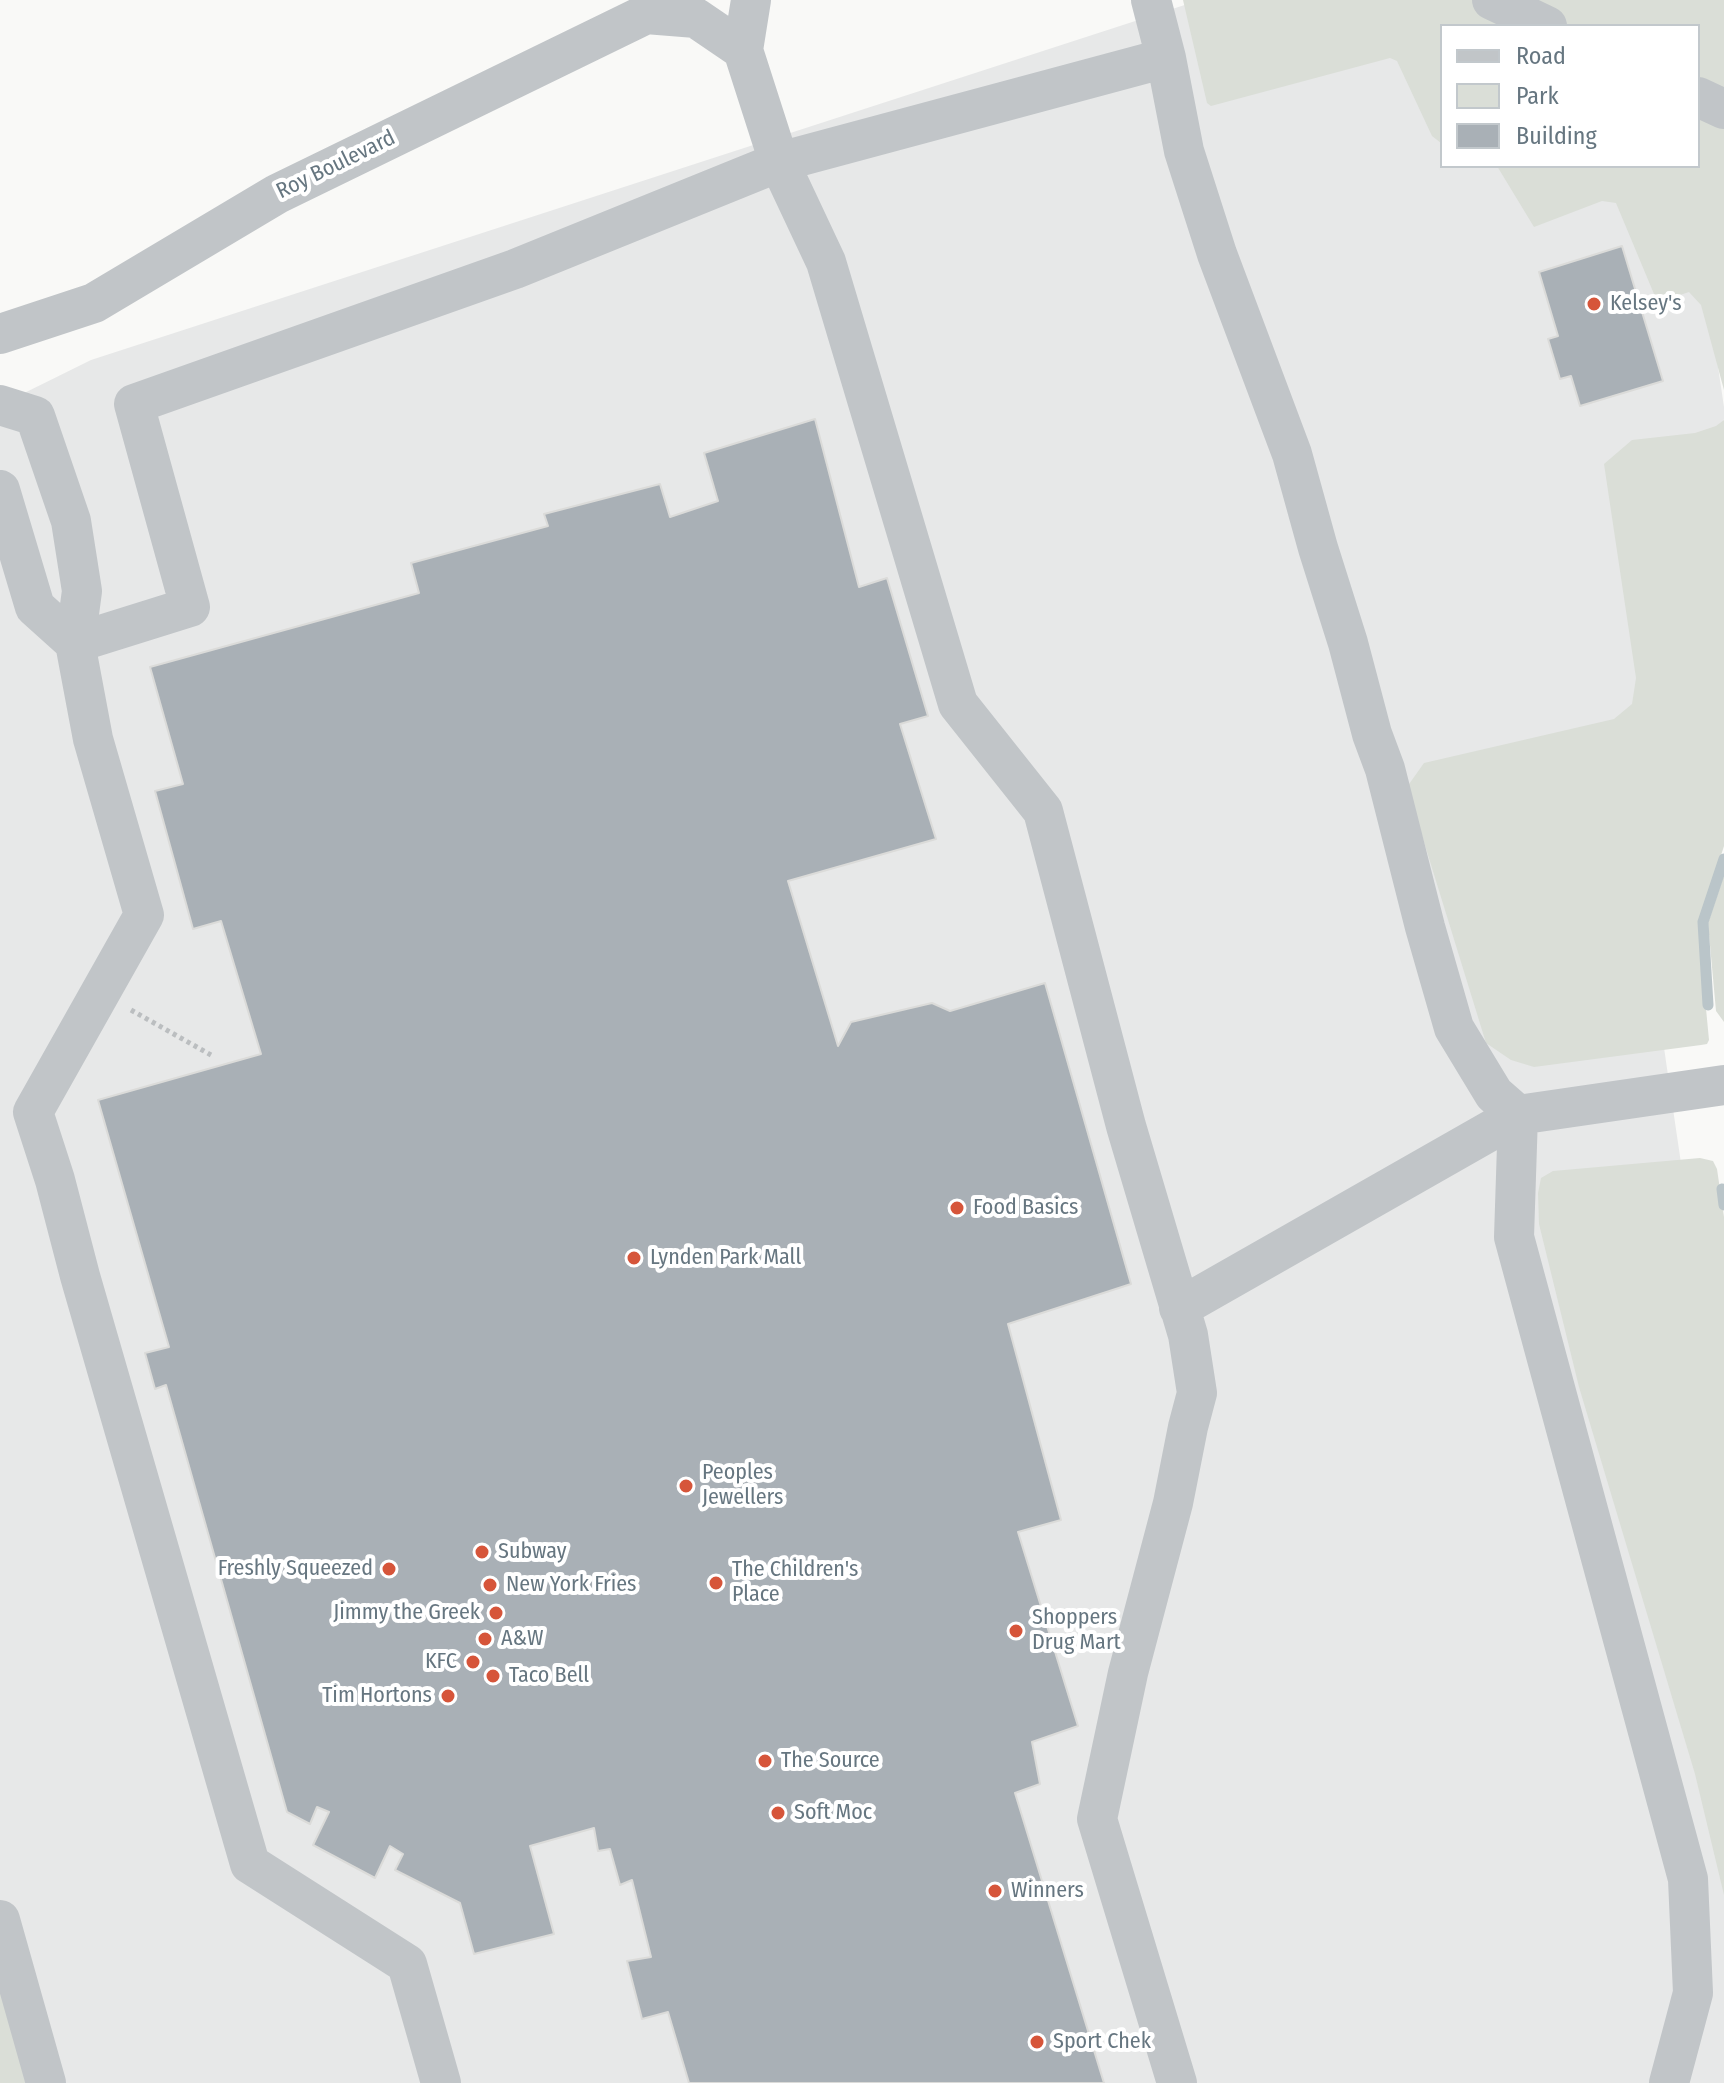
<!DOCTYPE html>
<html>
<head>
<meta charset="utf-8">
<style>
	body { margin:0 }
	#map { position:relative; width:1724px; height:2083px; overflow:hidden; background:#f9f9f7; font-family:"Fira Sans Condensed",sans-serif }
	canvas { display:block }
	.legend { position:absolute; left:1440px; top:24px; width:260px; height:144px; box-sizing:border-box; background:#fff; border:2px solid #c2c8cc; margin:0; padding:10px 14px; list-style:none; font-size:24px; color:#667680 }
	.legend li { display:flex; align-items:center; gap:16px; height:40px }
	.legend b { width:40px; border:2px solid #c2c8cc }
</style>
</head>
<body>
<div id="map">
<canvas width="1724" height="2083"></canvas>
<ul class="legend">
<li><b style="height:10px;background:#c1c5c8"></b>Road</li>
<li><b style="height:22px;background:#daded7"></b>Park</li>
<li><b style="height:22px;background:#a9b0b6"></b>Building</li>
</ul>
</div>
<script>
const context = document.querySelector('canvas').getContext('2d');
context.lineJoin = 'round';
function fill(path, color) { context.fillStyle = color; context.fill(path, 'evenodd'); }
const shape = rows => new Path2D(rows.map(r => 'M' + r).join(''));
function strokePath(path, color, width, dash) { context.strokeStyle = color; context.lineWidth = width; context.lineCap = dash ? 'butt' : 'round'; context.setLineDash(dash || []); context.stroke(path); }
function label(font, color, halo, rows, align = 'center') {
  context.font = font + ' "Fira Sans Condensed",sans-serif'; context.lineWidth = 8; context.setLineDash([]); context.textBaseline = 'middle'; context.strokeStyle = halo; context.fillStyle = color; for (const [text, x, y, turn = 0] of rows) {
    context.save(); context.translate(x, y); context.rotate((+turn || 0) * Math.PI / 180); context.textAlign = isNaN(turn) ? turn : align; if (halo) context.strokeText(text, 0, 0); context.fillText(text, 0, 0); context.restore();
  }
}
const built = shape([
	[1200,0,1442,65,1442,166,1634,166,1693,199,1724,407,1724,419,1621,756,1724,1455,1724,2083,0,2083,0,405,91,360]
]);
const green = shape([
	[1183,0,1484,0,1537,26,1442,26,1441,143,1432,136,1397,61,1390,58,1211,106,1207,103],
	[1504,0,1724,0,1724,102,1698,90,1698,26,1559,26],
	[1698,100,1724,112,1724,390,1701,305,1689,292,1662,301,1654,294,1616,203,1602,201,1534,227,1497,166,1698,166],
	[1724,420,1724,846,1700,921,1700,946,1709,1040,1707,1044,1701,1045,1534,1067,1511,1060,1486,1043,1407,787,1424,763,1614,719,1632,704,1636,678,1604,464,1632,440,1695,433,1716,426],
	[1724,875,1724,1022,1716,1011,1708,923],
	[1700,1158,1713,1161,1717,1169,1724,1217,1724,1895,1695,1774,1579,1387,1539,1224,1538,1193,1541,1178,1553,1171],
	[0,1985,27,2083,0,2083]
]);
const stream = shape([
	[1708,1005,1703,922,1724,859],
	[1722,1189,1724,1205]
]);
const building = shape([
	[1622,246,1663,381,1580,406,1571,376,1560,379,1548,339,1558,336,1539,272,1622,246],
	[815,419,859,587,887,578,928,716,900,724,936,839,788,881,838,1046,851,1022,932,1003,950,1011,1045,983,1131,1284,1008,1324,1061,1520,1018,1532,1078,1726,1032,1742,1040,1784,1015,1793,1104,2083,689,2083,668,2012,642,2019,627,1961,651,1957,632,1880,620,1885,610,1849,598,1851,594,1828,530,1846,554,1934,474,1954,460,1903,395,1870,403,1854,390,1846,375,1878,313,1845,329,1812,317,1807,310,1824,287,1812,166,1385,155,1389,145,1353,169,1347,98,1100,261,1054,221,921,193,929,155,791,183,784,150,667,419,593,411,563,548,526,544,514,660,484,670,517,718,501,704,453,815,419]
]);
const path = shape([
	[131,1010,211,1055]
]);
const minor = shape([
	[751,0,743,50,779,162,826,262,958,704,1043,811,1126,1126,1188,1335,1197,1393,1188,1427,1173,1503,1128,1673,1097,1819,1177,2083],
	[1151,0,1166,58,1184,151,1217,254,1292,454,1318,548,1348,643,1372,734,1385,769,1425,927,1454,1028,1494,1094,1518,1115],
	[1492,0,1547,26],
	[646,14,696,18,743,50],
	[1698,97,1724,109],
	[0,334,94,303,277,194,675,0],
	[0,405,35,416,71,521,82,591,75,643,93,739,144,915,33,1112,55,1180,80,1276,250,1864,407,1964,441,2083],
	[0,490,35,607,75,643],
	[75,643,190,607,134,404,515,269,779,162,1166,58],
	[1518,1115,1514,1237,1688,1879,1693,1993,1669,2083],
	[1179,1308,1518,1115,1724,1085],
	[0,1920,46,2083]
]);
const markers = [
	[1594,304,8,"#d6553a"],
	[957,1208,8,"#d6553a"],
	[634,1258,8,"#d6553a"],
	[686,1486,8,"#d6553a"],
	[482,1552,8,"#d6553a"],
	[389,1569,8,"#d6553a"],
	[716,1583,8,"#d6553a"],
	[490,1585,8,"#d6553a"],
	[496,1613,8,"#d6553a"],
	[1016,1631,8,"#d6553a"],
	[485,1639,8,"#d6553a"],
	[473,1662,8,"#d6553a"],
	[493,1676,8,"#d6553a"],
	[448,1696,8,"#d6553a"],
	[765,1761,8,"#d6553a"],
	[778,1813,8,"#d6553a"],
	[995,1891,8,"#d6553a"],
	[1037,2042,8,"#d6553a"]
];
const streetNames = [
	["Roy Boulevard",336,165,-26]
];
const poiNames = [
	["Kelsey's",1610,304],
	["Food Basics",973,1208],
	["Lynden Park Mall",650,1258],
	["Peoples",702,1473],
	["Jewellers",702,1498],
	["Subway",498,1552],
	["Freshly Squeezed",373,1569,"right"],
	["The Children's",732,1570],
	["Place",732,1595],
	["New York Fries",506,1585],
	["Jimmy the Greek",480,1613,"right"],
	["Shoppers",1032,1618],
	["Drug Mart",1032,1643],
	["A&W",501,1639],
	["KFC",457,1662,"right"],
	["Taco Bell",509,1676],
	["Tim Hortons",432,1696,"right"],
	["The Source",781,1761],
	["Soft Moc",794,1813],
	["Winners",1011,1891],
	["Sport Chek",1053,2042]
];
fill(built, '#e7e8e8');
fill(green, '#daded7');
strokePath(stream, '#bac5c9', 11);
fill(building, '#a9b0b6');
strokePath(building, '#dbdbd9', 2);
strokePath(path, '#bbbec0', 5, [4, 4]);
strokePath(minor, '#c1c5c8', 40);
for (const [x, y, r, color] of markers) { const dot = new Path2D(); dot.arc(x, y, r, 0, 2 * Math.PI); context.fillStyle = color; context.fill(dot); strokePath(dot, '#fff', 3); }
label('22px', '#667680', '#fff', streetNames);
label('22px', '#667680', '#fff', poiNames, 'left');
</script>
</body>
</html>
